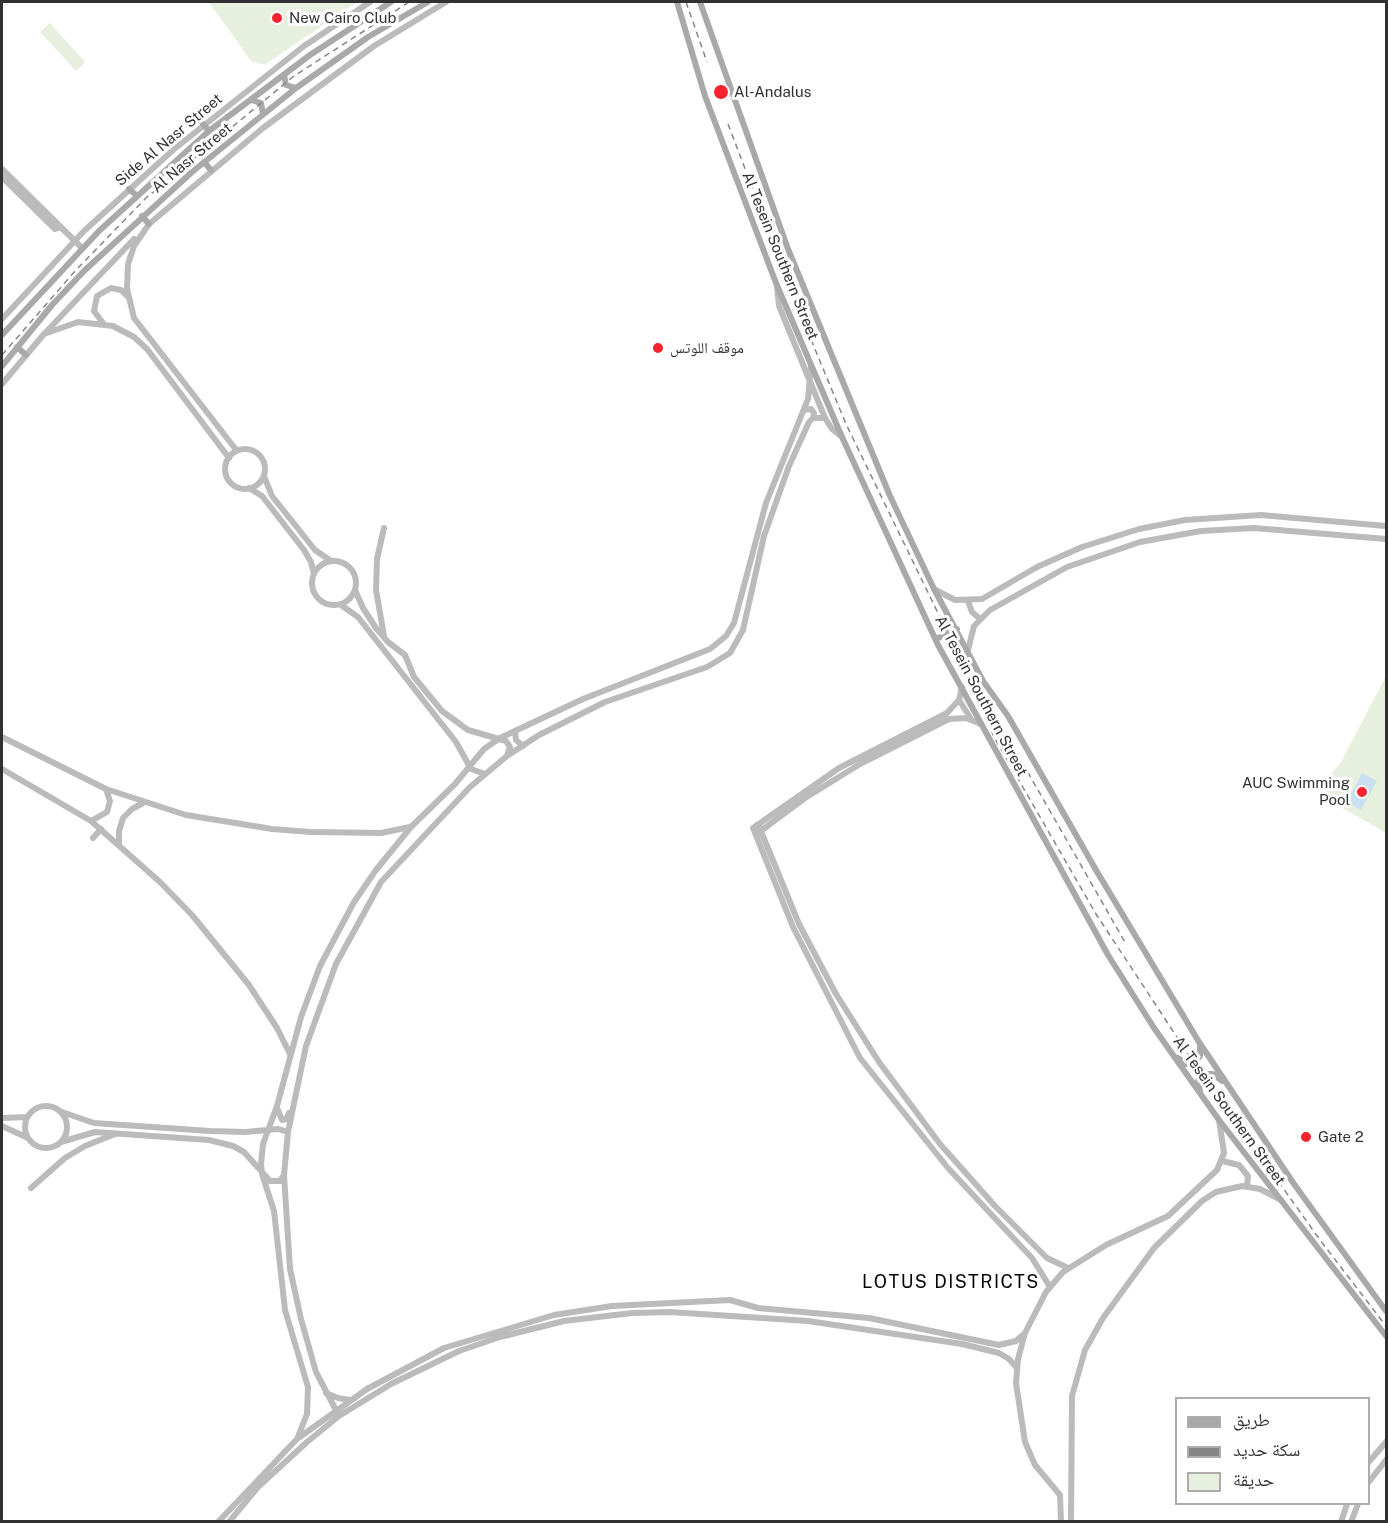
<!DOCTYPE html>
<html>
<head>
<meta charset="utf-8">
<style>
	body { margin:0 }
	#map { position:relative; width:1388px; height:1523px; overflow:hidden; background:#fff; font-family:"Public Sans","Noto Naskh Arabic",sans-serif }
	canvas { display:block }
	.frame { position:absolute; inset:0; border:3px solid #313131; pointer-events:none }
	.legend { position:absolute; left:1175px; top:1397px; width:195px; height:108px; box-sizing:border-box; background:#fff; border:2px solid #adadad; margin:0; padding:8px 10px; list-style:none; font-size:18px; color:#313131 }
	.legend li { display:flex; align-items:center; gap:12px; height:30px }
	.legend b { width:30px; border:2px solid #adadad }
</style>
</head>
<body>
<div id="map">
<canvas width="1388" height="1523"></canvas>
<div class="frame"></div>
<ul class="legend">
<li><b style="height:8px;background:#a9a9a9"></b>طريق</li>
<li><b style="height:8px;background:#868686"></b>سكة حديد</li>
<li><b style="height:16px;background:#e7efde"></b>حديقة</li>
</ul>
</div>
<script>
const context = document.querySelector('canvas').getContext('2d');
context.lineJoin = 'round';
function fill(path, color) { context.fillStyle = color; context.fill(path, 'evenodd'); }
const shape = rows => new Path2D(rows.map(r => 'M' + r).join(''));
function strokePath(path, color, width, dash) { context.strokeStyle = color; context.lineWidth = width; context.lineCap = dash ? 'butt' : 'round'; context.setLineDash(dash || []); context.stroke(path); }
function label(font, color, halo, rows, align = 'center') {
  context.font = font + ' "Public Sans","Noto Naskh Arabic",sans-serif'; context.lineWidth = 6; context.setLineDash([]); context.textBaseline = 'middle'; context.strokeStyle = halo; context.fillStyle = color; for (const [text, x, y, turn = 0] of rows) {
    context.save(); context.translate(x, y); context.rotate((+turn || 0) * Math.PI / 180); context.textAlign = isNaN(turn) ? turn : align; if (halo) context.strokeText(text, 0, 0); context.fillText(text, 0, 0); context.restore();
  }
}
const green = shape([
	[209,2,357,2,266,64,261,64,251,61],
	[50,23,85,62,76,71,40,32],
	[1386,676,1386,833,1318,794,1317,791,1341,762]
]);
const water = shape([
	[1362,773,1377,781,1361,810,1347,802]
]);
const secondary = shape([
	[2,169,82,248],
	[2,177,55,229,61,227],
	[777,287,779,306,825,418,832,429,842,437],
	[2,319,84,231,173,150,304,46,370,2],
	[103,323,94,311,97,296,111,288,121,290,127,296],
	[46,332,134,239],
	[2,384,44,334,78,322,113,326,134,337,147,349,229,458],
	[804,410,811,409,814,413,813,418],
	'225 469a20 20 0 1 1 40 0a20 20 0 1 1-40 0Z',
	[237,451,134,318,127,289,128,264,134,246,149,224,263,128,374,46,446,2],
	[264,476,272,496,315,550,331,561],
	[249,488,262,496,304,550,311,562,314,574],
	[384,528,377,559,376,590,384,636],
	'312 583a22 22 0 1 1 44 0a22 22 0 1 1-44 0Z',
	[934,589,955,600,982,599,1037,567,1082,547,1139,529,1185,520,1261,515,1386,526],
	[355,590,363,608,376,628,388,642,405,655,414,677,442,711,468,730,506,741,510,747,507,756],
	[968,601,972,612,979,618],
	[341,605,358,617,456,742,471,769,485,774],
	[968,650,974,626,990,610,1067,567,1140,542,1201,531,1254,528,1386,539],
	[962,687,959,700,947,713,839,768,753,828,793,927,860,1058,948,1168,1032,1258,1050,1287],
	[959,700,971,719],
	[515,731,516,740,523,746],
	[2,737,106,789,186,815,272,829,311,832,381,833,410,827],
	[2,769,91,821,160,882,192,915,249,985,277,1028,290,1054],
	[91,821,107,812,110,801,106,789],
	[758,824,799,924,836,994,879,1062,940,1144,995,1206,1047,1258,1068,1268],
	[758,833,805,798,860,764,949,719,966,718,981,724],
	[93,838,101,829],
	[119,845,119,831,123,818,132,809,143,803],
	'25 1127a21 21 0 1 1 42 0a21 21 0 1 1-42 0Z',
	[278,1110,282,1120,286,1119,289,1113],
	[62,1112,94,1123,210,1131,245,1132,278,1129,288,1132],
	[2,1118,27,1117],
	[2,1126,28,1138],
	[61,1142,95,1132,209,1140,233,1146,244,1152,270,1181,280,1181,284,1175],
	[1222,1161,1239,1165,1248,1176,1247,1186],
	[31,1188,65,1158,85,1146,115,1134],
	[326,1393,338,1398,350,1400],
	[339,1416,316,1372,301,1319,290,1269,284,1175,288,1132,306,1046,336,964,381,882,470,787,507,756,539,735,605,702,707,667,730,653,743,630,764,536,789,466,809,422,813,418,825,418],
	[297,1439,307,1414,308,1387,285,1310,274,1211,262,1174,261,1164,263,1144,277,1106,301,1017,320,966,354,902,376,870,411,827,455,784,484,749,500,738,583,699,710,649,726,636,734,623,766,503,808,399,811,366],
	[1368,1463,1386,1442],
	[1368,1483,1386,1460],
	[218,1522,297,1439,367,1389,444,1348,554,1315,612,1306,730,1300,758,1308,869,1318,999,1345,1016,1341,1025,1333],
	[229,1522,258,1487,307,1442,339,1416,391,1384,459,1351,500,1337,564,1321,632,1313,670,1312,808,1321,962,1344,999,1353,1009,1359,1017,1368],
	[1061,1522,1060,1495,1035,1465,1025,1442,1016,1383,1018,1359,1025,1333,1046,1292,1063,1272,1106,1245,1168,1216,1217,1170,1224,1153,1219,1120],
	[1071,1522,1072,1396,1085,1350,1103,1318,1154,1248,1202,1201,1216,1192,1242,1186,1260,1189,1281,1200],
	[1341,1522,1347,1504],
	[1351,1522,1358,1504]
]);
const primary = shape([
	[677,2,705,96,776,283,842,437,938,645,1108,955,1154,1028,1219,1120,1386,1336],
	[700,2,788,249,890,496,934,589,983,681,1008,716,1096,870,1199,1042,1294,1184,1386,1311],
	[284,75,286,85,296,88],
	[251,100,261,103,263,114],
	[203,124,209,131],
	[204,162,211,170],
	[129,189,136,195],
	[142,216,149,224],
	[2,335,99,231,209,131,310,55,391,2],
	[17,347,26,355],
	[2,366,52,305,85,270,192,172,296,88,368,37,428,2],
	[936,639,957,629],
	[1178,1058,1186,1064,1194,1063,1200,1056,1200,1045],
	[1200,1091,1198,1081,1204,1074,1213,1074,1222,1081]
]);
const rail = shape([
	[686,2,707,62],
	[728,124,800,313,846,424,971,681,994,737,1096,914,1192,1060,1320,1240,1386,1326],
	[2,355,76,270,146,198,294,76,409,2],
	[986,699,1126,944]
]);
const markers = [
	[277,18,6,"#f7242f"],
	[721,92,8,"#f7242f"],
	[658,348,6,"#f7242f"],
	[1362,792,6,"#f7242f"],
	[1306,1137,6,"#f7242f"]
];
const poiNames = [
	["New Cairo Club",289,18],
	["Al-Andalus",734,92],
	["موقف اللوتس",670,348],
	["AUC Swimming",1350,783,"right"],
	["Pool",1350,800,"right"],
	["Gate 2",1318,1137]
];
const streetNames = [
	["Side Al Nasr Street",169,140,-40],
	["Al Nasr Street",192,158,-40],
	["Al Tesein Southern Street",780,256,68],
	["Al Tesein Southern Street",981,696,62],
	["Al Tesein Southern Street",1229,1111,54]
];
const quarterNames = [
	["LOTUS DISTRICTS",951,1282]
];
fill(green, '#e7efde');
fill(water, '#c9e0f0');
strokePath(secondary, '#bbb', 6);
strokePath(primary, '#a9a9a9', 6);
strokePath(rail, '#868686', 1.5, [6, 4.5]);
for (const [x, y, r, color] of markers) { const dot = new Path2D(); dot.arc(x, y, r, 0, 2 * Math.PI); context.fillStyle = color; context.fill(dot); strokePath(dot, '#fff', 2); }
label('15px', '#313131', '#fff', poiNames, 'left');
label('15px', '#313131', '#fff', streetNames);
context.letterSpacing = '1.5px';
label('18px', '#000', '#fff', quarterNames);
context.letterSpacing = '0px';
</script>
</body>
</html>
